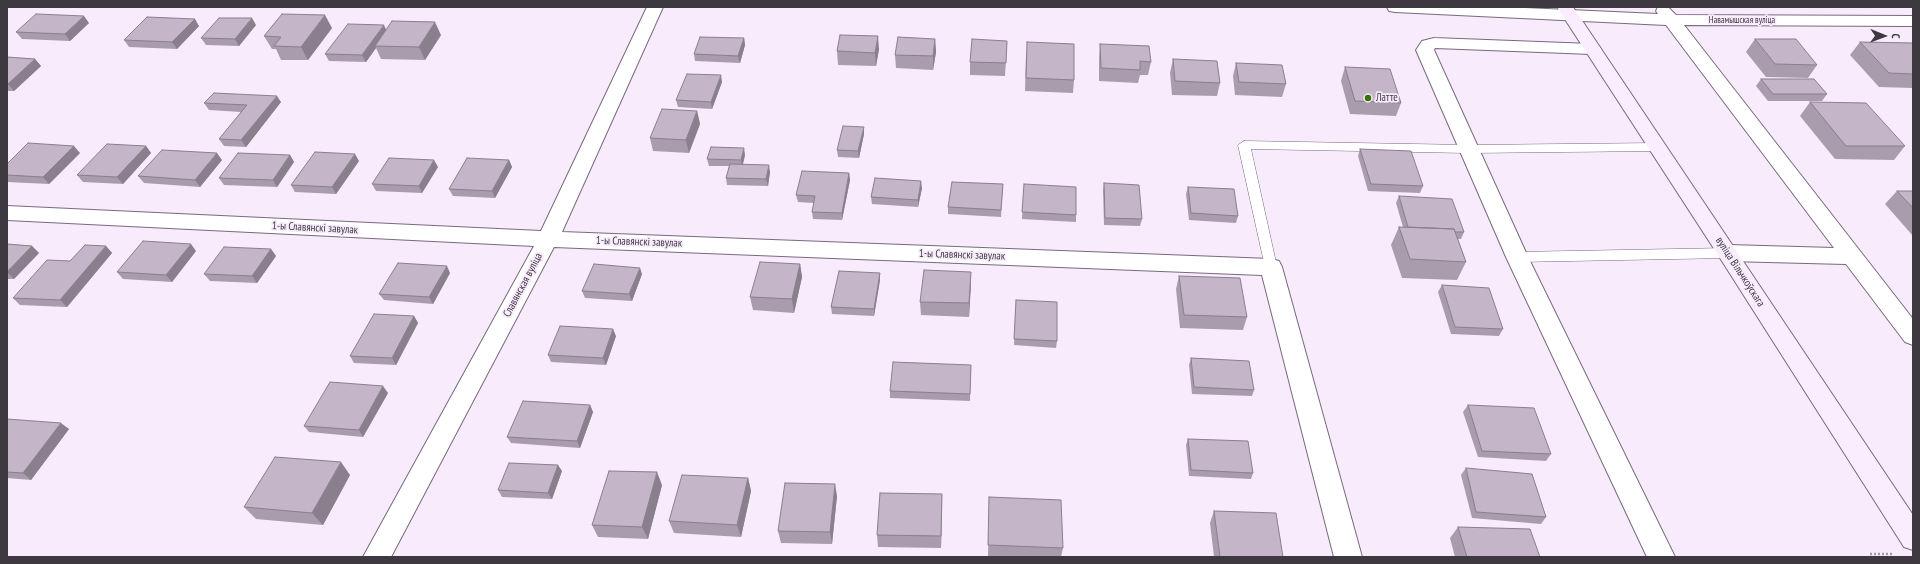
<!DOCTYPE html>
<html>
<head>
<meta charset="utf-8">
<style>
	body { margin:0 }
	#map { position:relative; width:1920px; height:564px; overflow:hidden; background:#f8ebfc; font-family:"PT Sans Narrow",sans-serif }
	canvas { display:block }
	.frame { position:absolute; inset:0; border:8px solid #3e3840; pointer-events:none }
	.north { position:absolute; left:1864px; top:16px; width:40px; height:40px; -webkit-text-stroke:3px #f8ebfc; paint-order:stroke; rotate:91deg; font-size:11px; font-weight:700; line-height:16px; text-align:center; color:#3e3840 }
	.north::after { content:''; display:block; margin:auto; width:14px; height:18px; background:#3e3840; clip-path:polygon(50% 0,100% 100%,50% 72%,0 100%) }
</style>
</head>
<body>
<div id="map">
<canvas width="1920" height="564"></canvas>
<div class="frame"></div>
<div class="north">С</div>
</div>
<script>
const context = document.querySelector('canvas').getContext('2d');
context.lineJoin = 'round';
const shape = rows => new Path2D(rows.map(r => 'M' + r).join(''));
function strokePath(path, color, width, dash) { context.strokeStyle = color; context.lineWidth = width; context.lineCap = dash ? 'butt' : 'round'; context.setLineDash(dash || []); context.stroke(path); }
function fill(path, color) { context.fillStyle = color; context.fill(path, 'evenodd'); }
function label(font, color, halo, rows, align = 'center') {
  context.font = font + ' "PT Sans Narrow",sans-serif'; context.lineWidth = 3.5; context.setLineDash([]); context.textBaseline = 'middle'; context.strokeStyle = halo; context.fillStyle = color; for (const [text, x, y, turn = 0] of rows) {
    context.save(); context.translate(x, y); context.rotate((+turn || 0) * Math.PI / 180); context.textAlign = isNaN(turn) ? turn : align; if (halo) context.strokeText(text, 0, 0); context.fillText(text, 0, 0); context.restore();
  }
}
const path = shape([
	[1870,554,1892,554]
]);
const service = shape([
	[1244,141,1468,145,1658,143,1664,147,1658,151,1468,153,1251,149,1277,267,1276,270,1271,272,1266,270,1265,267,1238,145,1244,141],
	[1728,248,1732,250,1734,253,1732,256,1728,258,1517,262,1513,260,1511,257,1513,254,1517,252,1728,248]
]);
const minor = shape([
	[647,7,663,7,562,232,1271,259,1279,261,1282,267,1362,557,1334,557,1262,275,554,247,391,557,363,557,534,246,7,220,7,206,541,231,647,7],
	[1387,7,1503,7,1658,14,1656,11,1658,7,1668,7,1676,15,1913,16,1913,26,1684,25,1913,319,1913,345,1905,342,1846,264,1728,261,1720,258,1717,253,1720,248,1728,245,1834,248,1666,25,1395,12,1389,11,1387,7],
	[1434,38,1592,44,1598,45,1601,49,1598,53,1592,54,1435,48,1434,50,1528,257,1675,557,1647,557,1506,257,1416,50,1422,41,1434,38]
]);
const secondary = shape([
	[1557,7,1573,7,1913,515,1913,550,1904,547,1720,258,1557,7]
]);
const wall = shape([
	[89,23,70,41,22,39,16,32],
	[256,25,239,46,206,45,201,38],
	[199,26,177,49,129,47,124,40],
	[332,28,308,60,281,60,276,49,272,49,264,36],
	[386,29,441,35,425,60,381,59,376,48,366,62,329,61,325,54],
	[744,38,745,45,740,63,695,61,694,54],
	[935,39,936,52,933,70,896,68,895,55],
	[1755,39,1817,65,1808,78,1766,77,1746,52],
	[1007,41,1005,76,970,75,970,62],
	[1860,42,1913,43,1913,88,1879,87,1850,55],
	[1100,44,1151,62,1148,75,1140,75,1138,83,1099,81,1099,58],
	[879,49,876,66,838,65,837,51],
	[1026,55,1074,80,1073,93,1025,91],
	[7,57,35,59,41,66,14,91,7,91],
	[1173,59,1220,83,1217,96,1172,95,1170,73],
	[1236,63,1286,84,1282,97,1235,95,1233,76],
	[1345,67,1401,103,1396,116,1350,114,1341,81],
	[1761,79,1827,94,1822,101,1768,101,1756,86],
	[722,82,712,109,678,107,676,100],
	[281,102,246,147,224,146,219,139,241,112,209,110,204,103],
	[1810,102,1905,146,1894,160,1835,159,1800,116],
	[697,111,700,124,689,153,653,151,650,138],
	[864,134,859,158,838,157,837,150],
	[146,146,151,153,123,184,83,182,77,175],
	[1360,149,1423,186,1420,193,1368,191,1358,156],
	[80,153,49,184,7,182,7,164],
	[290,155,294,162,277,187,224,185,219,178],
	[745,155,743,164,770,172,768,186,727,185,726,178,729,166,709,166,707,159],
	[222,160,200,187,144,183,138,176],
	[509,160,512,167,495,198,453,196,449,189],
	[359,161,336,194,295,192,291,185],
	[438,167,422,193,376,191,372,184],
	[849,173,850,180,842,220,813,219,812,212,814,203,798,202,796,195],
	[1104,183,1142,219,1140,226,1104,225,1103,190],
	[1003,184,1001,217,948,214,948,207],
	[1024,184,1076,215,1076,222,1022,219],
	[1188,187,1238,216,1236,223,1189,220,1186,194],
	[922,188,918,207,872,204,871,197],
	[1897,191,1913,191,1913,236,1885,204],
	[1399,196,1464,232,1461,239,1458,239,1466,262,1457,280,1402,278,1391,245,1399,227,1403,227,1396,203],
	[7,244,32,246,39,253,14,279,7,279],
	[106,246,112,253,67,307,20,305,13,298,70,261],
	[271,249,276,256,257,283,210,281,204,274],
	[196,251,172,282,123,279,117,272],
	[800,264,802,277,794,313,753,310,750,297],
	[971,272,969,317,921,315,920,302],
	[450,273,433,304,384,300,379,294],
	[880,273,880,280,874,316,832,314,831,307],
	[642,274,632,301,585,298,582,291],
	[1179,276,1247,317,1243,330,1180,328,1176,289],
	[1442,285,1503,329,1499,336,1451,334,1438,292],
	[1016,300,1057,341,1056,348,1014,345],
	[414,316,418,323,396,365,354,363,350,356],
	[616,336,606,365,551,362,548,355],
	[1191,358,1254,390,1252,396,1192,394,1189,365],
	[971,365,970,401,890,398,890,391],
	[388,393,363,437,309,432,304,426],
	[590,405,593,412,580,448,511,443,507,437],
	[1468,405,1551,454,1546,461,1478,457,1463,412],
	[7,419,69,429,31,480,7,478],
	[1188,439,1253,473,1251,479,1189,476,1186,445],
	[1466,468,1546,517,1541,524,1472,518,1461,475],
	[562,471,552,499,502,497,498,490],
	[350,475,323,525,256,519,244,507],
	[748,478,751,491,741,537,674,533,669,521],
	[662,485,648,539,598,537,592,525],
	[942,494,942,507,941,548,878,547,877,535],
	[837,496,832,544,781,543,778,531],
	[989,497,1063,548,1061,557,988,556],
	[1214,511,1283,557,1214,557,1210,523],
	[1458,527,1540,557,1455,557,1450,538]
]);
const shadedWall = shape([
	[325,15,332,28,308,60,301,47],
	[84,16,89,23,70,41,65,34],
	[252,18,256,25,239,46,235,39],
	[195,19,199,26,177,49,172,42],
	[435,22,441,35,425,60,419,47],
	[384,25,387,32,375,46,376,48,366,62,362,55],
	[878,36,879,49,876,66,875,53],
	[744,38,745,45,740,63,738,56],
	[935,39,936,52,933,70,933,56],
	[35,59,41,66,14,91,8,84],
	[721,75,722,82,712,109,711,102],
	[277,96,281,102,246,147,241,140],
	[697,111,700,124,689,153,686,140],
	[864,127,864,134,859,158,858,151],
	[74,146,80,153,49,184,43,177],
	[146,146,151,153,123,184,117,177],
	[744,148,745,155,742,167,741,160],
	[217,153,222,160,200,187,195,180],
	[355,154,359,161,336,194,332,187],
	[290,155,294,162,277,187,273,180],
	[434,160,438,167,422,193,419,186],
	[509,160,512,167,495,198,492,191],
	[769,165,770,172,768,186,766,179],
	[849,173,850,180,842,220,842,213],
	[921,181,922,188,918,207,918,200],
	[191,244,196,251,172,282,166,275],
	[32,246,39,253,14,279,7,272],
	[106,246,112,253,67,307,60,300],
	[271,249,276,256,257,283,252,276],
	[800,264,802,277,794,313,792,299],
	[447,266,450,273,433,304,429,297],
	[640,268,642,274,632,301,629,294],
	[971,272,971,285,969,317,969,303],
	[880,273,880,280,874,316,874,309],
	[414,316,418,323,396,365,392,358],
	[613,329,616,336,606,365,603,358],
	[383,386,388,393,363,437,359,430],
	[590,405,593,412,580,448,577,441],
	[61,423,69,429,31,480,23,473],
	[341,462,350,475,323,525,312,513],
	[558,465,562,471,552,499,548,493],
	[657,472,662,485,648,539,642,527],
	[748,478,751,491,741,537,737,525],
	[835,484,837,496,832,544,830,532],
	[942,494,942,507,941,548,941,536]
]);
const building = shape([
	[36,14,84,16,65,34,16,32,36,14],
	[282,14,325,15,301,47,274,46,281,37,264,36,282,14],
	[147,17,195,19,172,42,124,40,147,17],
	[219,18,252,18,235,39,201,38,219,18],
	[392,21,435,22,419,47,375,46,392,21],
	[348,24,384,25,362,55,325,54,348,24],
	[840,35,878,36,875,53,837,51,840,35],
	[700,37,744,38,738,56,694,54,700,37],
	[898,37,935,39,933,56,895,55,898,37],
	[972,39,1007,41,1006,63,970,62,972,39],
	[1755,39,1796,39,1817,65,1775,64,1755,39],
	[1027,42,1074,44,1074,80,1026,78,1027,42],
	[1860,42,1913,43,1913,74,1889,73,1860,42],
	[1100,44,1149,46,1151,62,1140,61,1140,70,1101,68,1100,44],
	[7,57,35,59,8,84,7,84,7,57],
	[1173,59,1217,61,1220,83,1175,81,1173,59],
	[1236,63,1282,65,1286,84,1239,82,1236,63],
	[1345,67,1390,69,1401,103,1355,101,1345,67],
	[687,74,721,75,711,102,676,100,687,74],
	[1761,79,1814,79,1827,94,1773,94,1761,79],
	[214,93,277,96,241,140,219,139,247,105,204,103,214,93],
	[1810,102,1866,103,1905,146,1846,146,1810,102],
	[662,109,697,111,686,140,650,138,662,109],
	[843,126,864,127,858,151,837,150,843,126],
	[28,143,74,146,43,177,7,175,7,164,28,143],
	[107,144,146,146,117,177,77,175,107,144],
	[711,147,744,148,741,160,707,159,711,147],
	[1360,149,1411,151,1423,186,1371,184,1360,149],
	[162,150,217,153,195,180,138,176,162,150],
	[315,152,355,154,332,187,291,185,315,152],
	[238,153,290,155,273,180,219,178,238,153],
	[389,158,434,160,419,186,372,184,389,158],
	[467,158,509,160,492,191,449,189,467,158],
	[730,164,769,165,766,179,726,178,730,164],
	[802,171,849,173,842,213,812,212,815,196,796,195,802,171],
	[875,178,921,181,918,200,871,197,875,178],
	[952,182,1003,184,1001,210,948,207,952,182],
	[1104,183,1139,185,1142,219,1105,218,1104,183],
	[1024,184,1076,187,1076,215,1022,212,1024,184],
	[1188,187,1234,189,1238,216,1191,213,1188,187],
	[1897,191,1913,191,1913,208,1897,191],
	[1399,196,1452,199,1464,232,1455,232,1454,229,1408,227,1399,196],
	[1399,227,1454,229,1466,262,1410,259,1399,227],
	[143,241,191,244,166,275,117,272,143,241],
	[7,244,32,246,7,272,7,244],
	[85,245,106,246,60,300,13,298,47,260,70,261,85,245],
	[224,247,271,249,252,276,204,274,224,247],
	[760,262,800,264,792,299,750,297,760,262],
	[398,263,447,266,429,297,379,294,398,263],
	[594,264,640,268,629,294,582,291,594,264],
	[924,270,971,272,969,303,920,302,924,270],
	[839,271,880,273,874,309,831,307,839,271],
	[1179,276,1240,278,1247,317,1184,315,1179,276],
	[1442,285,1489,288,1503,329,1455,327,1442,285],
	[1016,300,1057,302,1057,341,1014,339,1016,300],
	[374,314,414,316,392,358,350,356,374,314],
	[560,326,613,329,603,358,548,355,560,326],
	[1191,358,1249,361,1254,390,1194,387,1191,358],
	[893,362,971,365,970,394,890,391,893,362],
	[330,382,383,386,359,430,304,426,330,382],
	[523,401,590,405,577,441,507,437,523,401],
	[1468,405,1534,408,1551,454,1482,451,1468,405],
	[7,419,61,423,23,473,7,472,7,419],
	[1188,439,1248,441,1253,473,1191,470,1188,439],
	[275,457,341,462,312,513,244,507,275,457],
	[509,463,558,465,548,493,498,490,509,463],
	[1466,468,1532,474,1546,517,1476,512,1466,468],
	[609,471,657,472,642,527,592,525,609,471],
	[682,475,748,478,737,525,669,521,682,475],
	[785,483,835,484,830,532,778,531,785,483],
	[880,493,942,494,941,536,877,535,880,493],
	[989,497,1061,500,1063,548,988,545,989,497],
	[1214,511,1276,513,1283,557,1220,557,1214,511],
	[1458,527,1530,529,1540,557,1467,557,1458,527]
]);
const markers = [
	[1368,98,4,"#36740b"]
];
const farStreetnames = [
	["Навамышская вуліца",1742,20]
];
const poiNames = [
	["Латте",1376,98]
];
const streetNames = [
	["1-ы Славянскі завулак",315,228,3],
	["1-ы Славянскі завулак",639,242,2],
	["1-ы Славянскі завулак",962,255,2],
	["вуліца Вільчкоўскага",1740,272,57],
	["Славянская вуліца",523,285,-62]
];
strokePath(service, '#786a7d', 1);
strokePath(minor, '#786a7d', 2);
strokePath(secondary, '#786a7d', 2);
strokePath(path, '#a59ba8', 2.5, [2, 2]);
fill(service, '#fff');
fill(minor, '#fff');
fill(secondary, '#faedfe');
fill(wall, '#a99cad');
fill(shadedWall, '#897f8d');
fill(building, '#c4b5c9');
strokePath(building, '#897f8d', 1);
for (const [x, y, r, color] of markers) { const dot = new Path2D(); dot.arc(x, y, r, 0, 2 * Math.PI); context.fillStyle = color; context.fill(dot); strokePath(dot, '#f8ebfc', 1.5); }
label('9px', '#3e3840', '#f8ebfc', farStreetnames);
label('11px', '#3e3840', '#f8ebfc', poiNames, 'left');
label('11px', '#3e3840', '#f8ebfc', streetNames);
</script>
</body>
</html>
